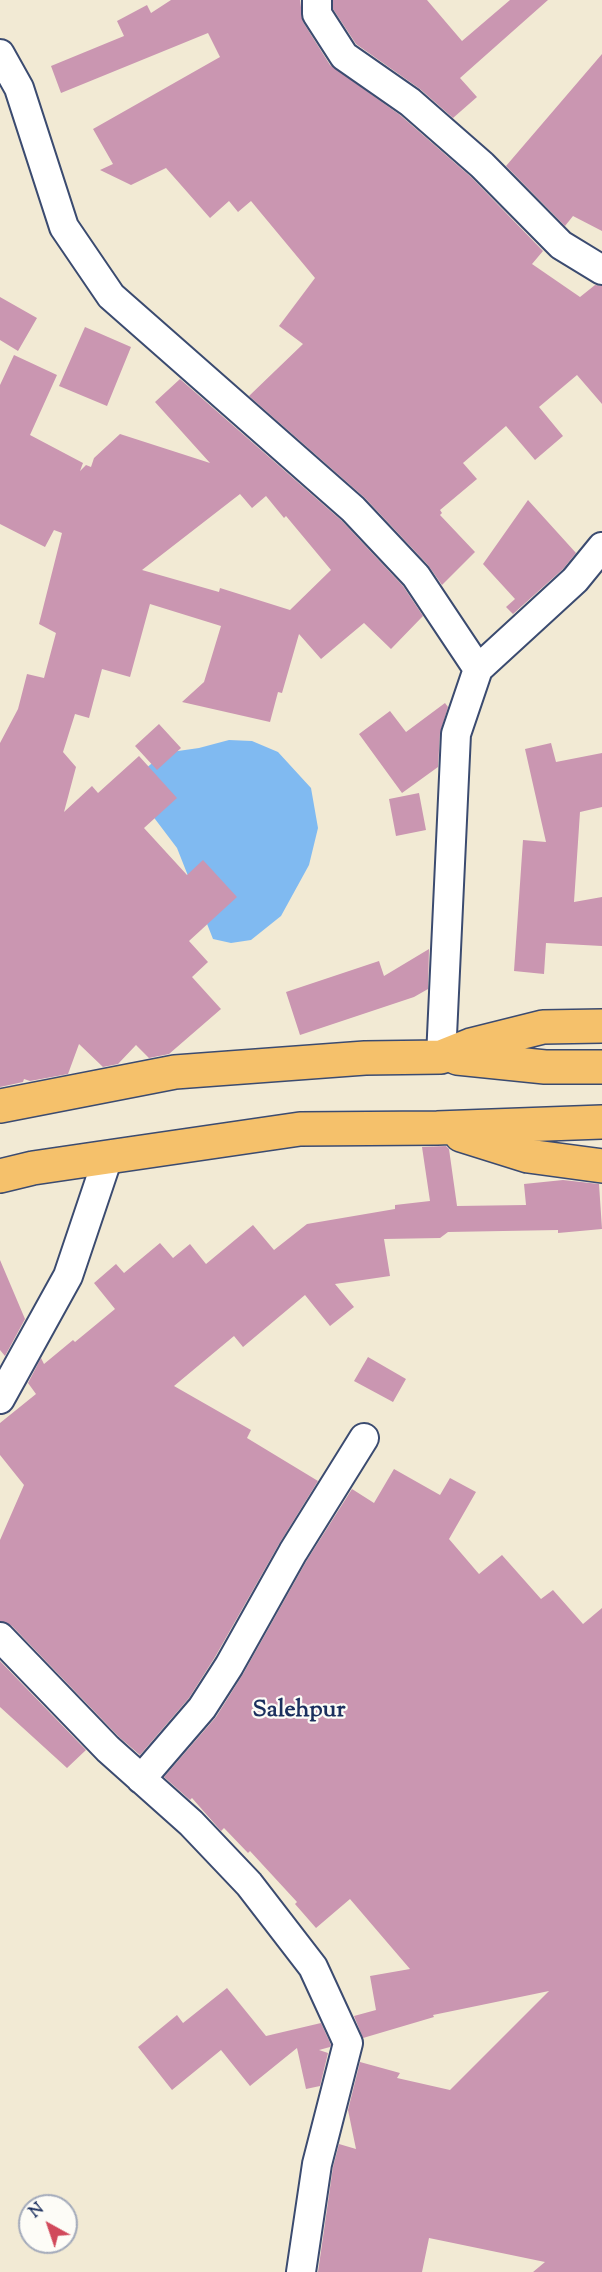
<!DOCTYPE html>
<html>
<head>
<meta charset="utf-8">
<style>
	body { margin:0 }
	#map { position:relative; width:602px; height:2272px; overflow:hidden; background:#f2ead4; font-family:"Sorts Mill Goudy",serif }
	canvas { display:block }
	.north { position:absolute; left:18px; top:2194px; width:60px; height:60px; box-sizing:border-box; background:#fdfcf7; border:2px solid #a3aaba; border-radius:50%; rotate:320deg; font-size:16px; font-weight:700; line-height:24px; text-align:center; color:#1b2f5e }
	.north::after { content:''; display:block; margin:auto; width:21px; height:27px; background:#d1495b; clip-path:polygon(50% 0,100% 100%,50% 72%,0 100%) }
</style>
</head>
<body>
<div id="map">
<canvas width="602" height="2272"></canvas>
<div class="north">N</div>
</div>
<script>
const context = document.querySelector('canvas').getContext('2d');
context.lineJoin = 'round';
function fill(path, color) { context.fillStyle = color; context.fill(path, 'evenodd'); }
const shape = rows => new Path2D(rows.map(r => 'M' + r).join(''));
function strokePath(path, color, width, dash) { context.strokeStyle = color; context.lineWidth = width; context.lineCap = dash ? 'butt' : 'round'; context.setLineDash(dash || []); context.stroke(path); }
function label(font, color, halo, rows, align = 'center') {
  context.font = font + ' "Sorts Mill Goudy",serif'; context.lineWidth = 4.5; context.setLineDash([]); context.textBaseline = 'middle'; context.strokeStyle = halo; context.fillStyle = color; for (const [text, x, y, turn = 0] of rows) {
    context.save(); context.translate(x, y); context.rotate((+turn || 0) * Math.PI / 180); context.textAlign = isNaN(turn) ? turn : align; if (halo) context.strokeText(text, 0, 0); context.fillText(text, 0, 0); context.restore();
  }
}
const water = shape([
	[229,740,252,741,278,752,311,788,318,828,309,865,281,916,251,940,231,943,213,939,177,848,152,815,144,770,164,753,199,748]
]);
const building = shape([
	[171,0,300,0,303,22,330,65,400,115,471,177,543,251,532,264,580,297,595,285,602,286,602,404,577,375,539,407,563,436,535,460,506,426,463,463,477,479,440,510,442,513,440,515,475,552,442,585,428,565,365,498,249,396,303,344,279,326,315,278,251,201,238,212,229,201,210,218,166,168,131,185,100,170,113,164,93,129,220,57,208,33,61,93,51,66,124,36,117,21,147,5,151,13],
	[333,0,427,0,462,41,510,0,548,0,460,78,477,97,453,118,420,89,356,44,333,9],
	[602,54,602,231,573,216,565,226,506,166],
	[0,297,37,318,18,351,0,340],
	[85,327,131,347,107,406,59,386],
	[14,355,57,375,30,435,83,463,80,471,86,465,91,467,94,458,120,434,210,463,155,402,180,379,342,521,403,586,423,616,391,649,364,623,321,659,299,634,282,693,278,692,270,722,182,702,204,682,221,626,150,604,130,677,102,669,89,718,75,714,63,752,76,767,64,812,92,786,98,793,139,756,177,798,144,828,187,875,203,860,237,897,189,941,208,962,192,977,221,1009,169,1054,149,1058,136,1045,118,1064,103,1067,79,1044,68,1074,30,1081,24,1079,23,1082,0,1087,0,743,18,709,27,674,44,678,56,633,39,624,62,533,54,530,45,547,0,524,0,385],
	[240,494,252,508,266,496,284,518,286,516,331,570,290,610,220,588,219,592,142,570],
	[528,500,576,553,563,569,513,614,506,607,515,599,483,564],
	[445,703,448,707,440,733,438,767,402,793,359,734,390,711,406,732],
	[159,724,181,748,157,770,135,746],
	[551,743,556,762,602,753,602,807,580,812,574,902,602,897,602,946,546,943,544,974,514,971,523,840,546,842,525,749],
	[419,793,426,830,396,836,389,799],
	[429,949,428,989,414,997,300,1035,286,992,379,961,384,976],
	[446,1146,449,1149,457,1206,526,1205,524,1184,563,1180,599,1184,602,1229,558,1233,558,1230,448,1232,440,1238,384,1239,390,1276,335,1284,354,1307,330,1326,305,1295,243,1347,234,1336,174,1386,251,1430,247,1438,318,1481,279,1544,215,1657,189,1698,140,1755,119,1737,12,1626,0,1621,0,1540,24,1485,0,1455,0,1423,36,1394,28,1383,41,1358,44,1364,73,1340,75,1342,115,1309,94,1283,116,1264,124,1273,160,1243,173,1258,190,1244,206,1264,253,1225,274,1250,307,1224,395,1209,395,1205,430,1201,422,1147],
	[0,1260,25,1319,5,1356,0,1350],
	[368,1357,406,1379,393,1402,354,1381],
	[394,1469,440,1495,450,1478,476,1492,449,1539,479,1574,502,1555,541,1599,553,1590,583,1624,602,1608,602,2272,533,2272,545,2262,429,2238,422,2272,318,2272,333,2167,339,2144,356,2149,348,2110,360,2062,400,2073,397,2078,450,2090,549,1991,433,2015,434,2017,363,2038,354,2016,376,2010,370,1976,410,1969,350,1899,316,1928,295,1904,297,1902,250,1851,248,1853,224,1828,221,1831,192,1798,190,1800,164,1777,216,1717,243,1674,307,1560,352,1489,374,1503],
	[0,1661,86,1750,67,1768,0,1707],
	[227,1988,266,2036,321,2023,331,2045,330,2047,319,2050,328,2053,320,2086,306,2089,297,2048,250,2086,221,2050,172,2090,138,2047,177,2015,183,2023]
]);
const street = shape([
	[317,0,317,14,344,56,410,102,482,165,561,245,602,270],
	[0,54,19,88,64,227,111,296,353,509,416,576,478,669,456,734,441,1057],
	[478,669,575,580,602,547],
	[0,1399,68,1276,108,1157],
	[0,1637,108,1749,191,1823,249,1884,313,1967,348,2043,317,2164,301,2272],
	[141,1779,202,1708,229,1666,293,1552,364,1438]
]);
const highway = shape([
	[457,1058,545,1067,602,1067],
	[0,1106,175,1072,365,1058,441,1057,471,1045,543,1027,602,1026],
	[461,1135,528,1156,602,1166],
	[0,1176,33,1168,108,1157,300,1129,437,1128,602,1122]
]);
const quarterNames = [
	["Salehpur",299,1712]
];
fill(water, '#80baf1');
fill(building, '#ca96b1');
strokePath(street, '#3b4b70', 32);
strokePath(highway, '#3b4b70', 36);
strokePath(street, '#fff', 28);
strokePath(highway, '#f5c16b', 33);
label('bold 24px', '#1b2f5e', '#fdfcf7', quarterNames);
</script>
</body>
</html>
